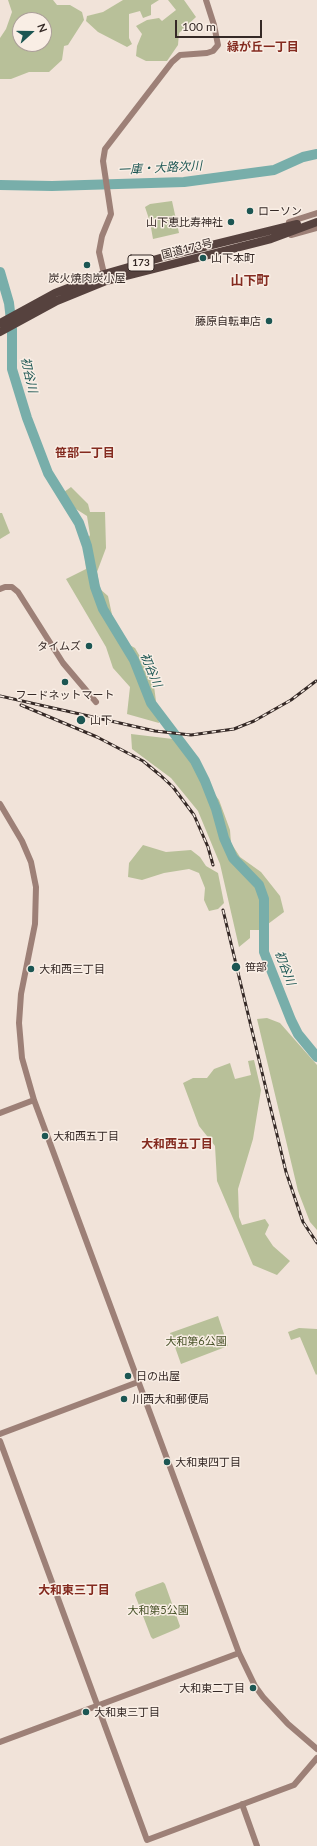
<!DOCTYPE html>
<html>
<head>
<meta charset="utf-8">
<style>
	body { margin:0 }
	#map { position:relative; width:317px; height:1846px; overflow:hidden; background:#f1e3d9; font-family:Lato,sans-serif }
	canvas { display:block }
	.north { position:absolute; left:12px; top:12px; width:40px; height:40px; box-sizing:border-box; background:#f9eee5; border:1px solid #ab9f99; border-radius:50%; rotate:69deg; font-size:11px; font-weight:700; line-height:16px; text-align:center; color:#352926 }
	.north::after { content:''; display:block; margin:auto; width:14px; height:18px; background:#1c5653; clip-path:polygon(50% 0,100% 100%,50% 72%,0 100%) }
	.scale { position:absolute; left:175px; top:20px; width:87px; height:18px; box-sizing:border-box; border:2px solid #352926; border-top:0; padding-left:5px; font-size:12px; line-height:14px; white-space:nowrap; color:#352926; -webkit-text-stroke:3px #f9eee5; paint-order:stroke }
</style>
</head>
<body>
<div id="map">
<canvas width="317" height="1846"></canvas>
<div class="north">N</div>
<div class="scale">100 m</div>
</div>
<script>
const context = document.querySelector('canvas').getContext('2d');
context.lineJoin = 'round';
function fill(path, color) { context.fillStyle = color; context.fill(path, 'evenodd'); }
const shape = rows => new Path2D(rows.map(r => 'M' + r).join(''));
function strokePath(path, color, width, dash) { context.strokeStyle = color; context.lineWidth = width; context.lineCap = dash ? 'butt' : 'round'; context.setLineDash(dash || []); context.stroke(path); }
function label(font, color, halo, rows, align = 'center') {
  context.font = font + ' Lato,"Noto Sans JP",sans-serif'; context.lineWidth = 3; context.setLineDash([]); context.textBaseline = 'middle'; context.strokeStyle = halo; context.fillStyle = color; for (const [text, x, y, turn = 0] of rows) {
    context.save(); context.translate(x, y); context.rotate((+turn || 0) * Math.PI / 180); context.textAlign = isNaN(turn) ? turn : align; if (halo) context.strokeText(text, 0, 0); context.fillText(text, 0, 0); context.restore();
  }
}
const green = shape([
	[8,0,53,0,57,5,70,5,82,12,84,20,68,45,64,46,62,60,49,72,29,72,11,79,0,79,0,38,6,29,12,12],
	[20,20,44,20,44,44,20,44],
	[123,0,159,0,151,5,151,15,143,18,140,11,129,14,129,38,132,44,127,47,98,32,86,21,87,16,103,12],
	[168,0,184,0,196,17,179,33,178,45,167,61,146,61,136,56,137,46,142,34,136,26,147,20,159,18,162,21,176,10],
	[172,201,179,233,153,239,150,222,145,207,150,204],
	[71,487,88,504,90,512,105,512,106,548,97,572,100,589,108,596,117,638,135,648,153,679,159,723,127,714,130,687,113,668,106,647,66,579,86,569,84,545,90,535,87,516,76,509,64,492],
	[0,513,2,513,10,533,0,539],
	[131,734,173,739,219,800,230,830,231,843,240,857,261,872,280,896,284,912,260,930,250,930,250,938,239,947,220,864,198,811,171,778,132,749],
	[143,845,166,852,191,850,200,857,206,866,218,873,224,903,218,909,209,911,204,900,205,888,199,873,189,869,164,873,142,880,128,877,129,863],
	[267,1018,280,1023,317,1065,317,1230,310,1222,298,1191,257,1019],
	[254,1060,261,1090,253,1139,238,1189,239,1217,242,1225,265,1219,269,1225,265,1234,273,1246,290,1261,277,1275,253,1265,217,1181,215,1146,199,1126,183,1083,193,1078,207,1078,214,1069,230,1063,235,1079,251,1075,248,1061],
	[218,1316,228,1346,181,1364,170,1333],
	[299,1328,317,1329,317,1374,316,1375,300,1337,291,1340,288,1332],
	[163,1582,165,1584,180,1626,179,1628,153,1639,151,1637,135,1595,136,1592]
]);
const river = shape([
	[0,185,52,186,184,182,274,170,303,157,317,154],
	[0,272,9,303,12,329,12,369,27,418,48,473,79,523,87,546,95,587,103,609,134,660,151,703,195,761,205,781,216,809,224,838,233,858,259,885,264,899,264,952,291,1020,298,1034,317,1057]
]);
const secondary = shape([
	[289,222,317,213],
	[291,235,317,228],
	[105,278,99,252,102,236,111,214,103,161,105,149,172,62,180,55,207,53,213,51,218,45,214,25,206,0],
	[0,589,5,587,12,587,18,592,63,663,96,702],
	[0,804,22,841,31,862,36,887,35,924,21,994,19,1023,22,1058,34,1100,239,1653,255,1686,263,1697,288,1724,317,1749],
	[0,1113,34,1100],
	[0,1434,138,1382],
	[0,1441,147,1840,294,1785,317,1758],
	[0,1742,239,1653],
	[242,1804,257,1846]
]);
const highway = shape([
	[0,323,55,293,104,274,167,256,297,224],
	[0,332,57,301,106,281,271,239,317,222]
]);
const rail = shape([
	[0,696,155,731,191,735,234,729,254,721,291,700,316,681],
	[21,705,97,737,143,761,160,775,173,787,194,815,208,847,213,865],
	[223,910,286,1172,303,1222,317,1243]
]);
const markers = [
	[250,211,4,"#1c5653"],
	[231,222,4,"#1c5653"],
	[203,258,4,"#1c5653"],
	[87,265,4,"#1c5653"],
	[269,321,4,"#1c5653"],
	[89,646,4,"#1c5653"],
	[65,682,4,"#1c5653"],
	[81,720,5,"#1c5653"],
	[236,967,5,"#1c5653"],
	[31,969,4,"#1c5653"],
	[45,1136,4,"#1c5653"],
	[128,1376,4,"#1c5653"],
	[124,1399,4,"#1c5653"],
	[167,1462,4,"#1c5653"],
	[253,1688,4,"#1c5653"],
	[86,1712,4,"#1c5653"]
];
const shields = [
	[141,263,26]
];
const shieldNames = [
	["173",141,263]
];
const poiNames = [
	["ローソン",258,211],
	["山下恵比寿神社",223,222,"right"],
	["山下本町",211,258],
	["炭火焼肉炭小屋",87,278,"center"],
	["藤原自転車店",261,321,"right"],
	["タイムズ",81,646,"right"],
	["フードネットマート",65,695,"center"],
	["山下",90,720],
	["笹部",245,967],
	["大和西三丁目",39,969],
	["大和西五丁目",53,1136],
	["日の出屋",136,1376],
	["川西大和郵便局",132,1399],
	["大和東四丁目",175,1462],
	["大和東二丁目",245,1688,"right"],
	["大和東三丁目",94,1712]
];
const streetNames = [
	["国道173号",187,249,-14]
];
const parkNames = [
	["大和第6公園",196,1341],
	["大和第5公園",158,1610]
];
const neighbourhoodNames = [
	["緑が丘一丁目",263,47],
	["笹部一丁目",85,453],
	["大和西五丁目",177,1144],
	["大和東三丁目",74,1590]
];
const waterNames = [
	["一庫・大路次川",160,168,-3],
	["初谷川",29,375,77],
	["初谷川",151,670,67],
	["初谷川",285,968,69]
];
const quarterNames = [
	["山下町",250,281]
];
fill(green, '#b8c099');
strokePath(river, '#78aeaa', 10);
strokePath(secondary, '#9d8077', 6);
strokePath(highway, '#56423e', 8);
strokePath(rail, '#352926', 3);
strokePath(rail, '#f9eee5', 1.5, [4.5]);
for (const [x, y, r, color] of markers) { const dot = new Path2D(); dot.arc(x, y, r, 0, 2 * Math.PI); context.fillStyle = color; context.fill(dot); strokePath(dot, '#f9eee5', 1.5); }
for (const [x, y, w] of shields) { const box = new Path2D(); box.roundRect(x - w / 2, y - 8, w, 16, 3); context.fillStyle = '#f9eee5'; context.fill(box); strokePath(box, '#352926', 1); }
label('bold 10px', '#352926', null, shieldNames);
label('11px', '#352926', '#f9eee5', poiNames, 'left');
label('11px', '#352926', '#f9eee5', streetNames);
label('11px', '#49532a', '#f9eee5', parkNames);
label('bold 12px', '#842b20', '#f9eee5', neighbourhoodNames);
label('italic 12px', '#1c5653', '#f9eee5', waterNames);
label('bold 13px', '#842b20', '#f9eee5', quarterNames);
</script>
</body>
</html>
